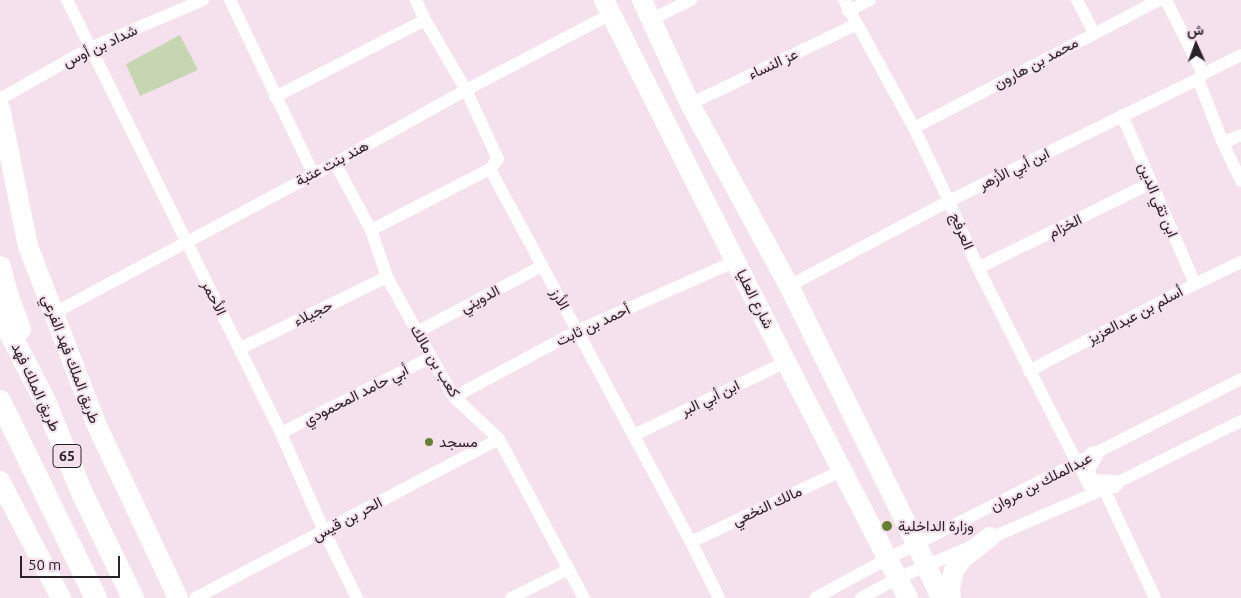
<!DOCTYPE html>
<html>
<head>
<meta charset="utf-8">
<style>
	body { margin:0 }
	#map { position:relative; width:1241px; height:598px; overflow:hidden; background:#f5e1ed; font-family:Ubuntu,Vazirmatn,sans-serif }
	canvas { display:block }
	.north { position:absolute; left:1171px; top:20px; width:50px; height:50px; -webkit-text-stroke:4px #f5e1ed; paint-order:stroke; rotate:358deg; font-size:14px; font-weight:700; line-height:20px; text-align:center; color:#2a2327 }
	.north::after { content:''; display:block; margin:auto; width:18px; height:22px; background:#2a2327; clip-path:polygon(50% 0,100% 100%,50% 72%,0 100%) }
	.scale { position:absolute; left:20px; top:556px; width:100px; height:22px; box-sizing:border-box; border:2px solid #2a2327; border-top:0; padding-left:6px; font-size:15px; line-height:18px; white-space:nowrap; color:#2a2327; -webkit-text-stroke:4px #f5e1ed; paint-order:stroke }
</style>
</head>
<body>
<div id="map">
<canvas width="1241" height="598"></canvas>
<div class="north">ش</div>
<div class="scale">50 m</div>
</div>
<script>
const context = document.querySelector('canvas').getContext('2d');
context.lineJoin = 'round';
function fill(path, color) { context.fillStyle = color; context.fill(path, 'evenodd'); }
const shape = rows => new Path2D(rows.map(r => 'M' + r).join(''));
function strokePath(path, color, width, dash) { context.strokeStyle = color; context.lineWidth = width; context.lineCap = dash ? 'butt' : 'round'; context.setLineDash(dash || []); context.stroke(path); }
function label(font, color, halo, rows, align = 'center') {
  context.font = font + ' Ubuntu,Vazirmatn,sans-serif'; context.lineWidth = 4; context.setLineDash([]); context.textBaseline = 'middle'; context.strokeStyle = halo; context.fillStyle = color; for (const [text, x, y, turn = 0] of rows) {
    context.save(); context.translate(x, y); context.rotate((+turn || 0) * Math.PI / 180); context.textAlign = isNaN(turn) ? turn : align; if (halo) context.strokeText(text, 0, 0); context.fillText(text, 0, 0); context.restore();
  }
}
const green = shape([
	[180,35,198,70,140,96,126,64]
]);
const street = shape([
	[67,0,281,433,324,531,357,598],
	[230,0,313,173],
	[416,0,425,20,466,90,498,159,490,169,691,542,719,598],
	[844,0,914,128,949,201,978,268,1077,463],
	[1077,0,1094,33],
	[1166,0,1203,74],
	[848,11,870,0],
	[650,20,691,0],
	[1198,79,1223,143,1241,181],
	[275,97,425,20],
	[0,99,90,48,203,0],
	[690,104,857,24],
	[1122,115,1195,284],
	[914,128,1159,0],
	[1223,143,1241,135],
	[335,163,371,230,387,277,431,357,454,397,499,439,584,598],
	[371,230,490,169],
	[978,268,1151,183],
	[789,286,949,201,1198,79,1203,74,1241,55],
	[54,313,335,163,466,90,611,14],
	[417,332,542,266],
	[239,349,387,277],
	[1029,371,1195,284,1241,262],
	[454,397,577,331,736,261],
	[281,433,431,357],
	[634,435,786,362],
	[1104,489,1155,598],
	[691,542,843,470],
	[195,598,499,439],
	[511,598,569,569],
	[815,598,889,558,1241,379],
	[861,598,898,578,1104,489,1241,421]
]);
const secondary = shape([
	[1094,455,1085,470,1091,483,1114,484]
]);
const primary = shape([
	[604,0,786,362,908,598],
	[642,0,690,104,789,286,917,545,941,598],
	[0,108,28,246,97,426,178,598],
	[0,481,61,598],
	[951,598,950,589,954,570,962,559,990,537]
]);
const highway = shape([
	[0,267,8,297,20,329],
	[0,314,45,401,82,493,133,598],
	[0,401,96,598]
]);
const markers = [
	[429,442,5,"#657f33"],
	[887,526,6,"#657f33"]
];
const shields = [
	[67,456,28]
];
const shieldNames = [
	["65",67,456]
];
const streetNames = [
	["شداد بن أوس",100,46,-25],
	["محمد بن هارون",1036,63,-28],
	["عز النساء",773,64,-25],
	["هند بنت عتبة",332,163,-28],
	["ابن أبي الأزهر",1014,169,-26],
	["ابن تقي الدين",1158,200,67],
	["الخزام",1065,226,-26],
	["العرفج",962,231,67],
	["الأحمر",214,298,64],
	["الدويني",480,299,-28],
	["الأرز",560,299,61],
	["شارع العليا",755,299,63],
	["حجيلاء",313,313,-26],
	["أسلم بن عبدالعزيز",1135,315,-28],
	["أحمد بن ثابت",593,325,-25],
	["طريق الملك فهد الفرعي",71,359,69],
	["كعب بن مالك",435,361,59],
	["طريق الملك فهد",36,387,65],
	["أبي حامد المحمودي",356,395,-27],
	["ابن أبي البر",710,398,-26],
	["عبدالملك بن مروان",1041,482,-27],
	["مالك النخعي",767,506,-25],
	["الحر بن قيس",347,519,-28]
];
const poiNames = [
	["مسجد",439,442],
	["وزارة الداخلية",898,526]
];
fill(green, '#c6d5b2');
strokePath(street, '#fff', 12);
strokePath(secondary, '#fff', 18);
strokePath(primary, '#fff', 20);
strokePath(highway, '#fff', 22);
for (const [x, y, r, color] of markers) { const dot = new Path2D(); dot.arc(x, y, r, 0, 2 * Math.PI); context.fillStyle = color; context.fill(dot); strokePath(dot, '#f5e1ed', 2); }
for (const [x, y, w] of shields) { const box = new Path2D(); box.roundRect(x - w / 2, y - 11.5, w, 23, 4); context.fillStyle = '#f5e1ed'; context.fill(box); strokePath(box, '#2a2327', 1); }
label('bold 14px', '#2a2327', null, shieldNames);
label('15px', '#2a2327', '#f5e1ed', streetNames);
label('15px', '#2a2327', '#f5e1ed', poiNames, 'left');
</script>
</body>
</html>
